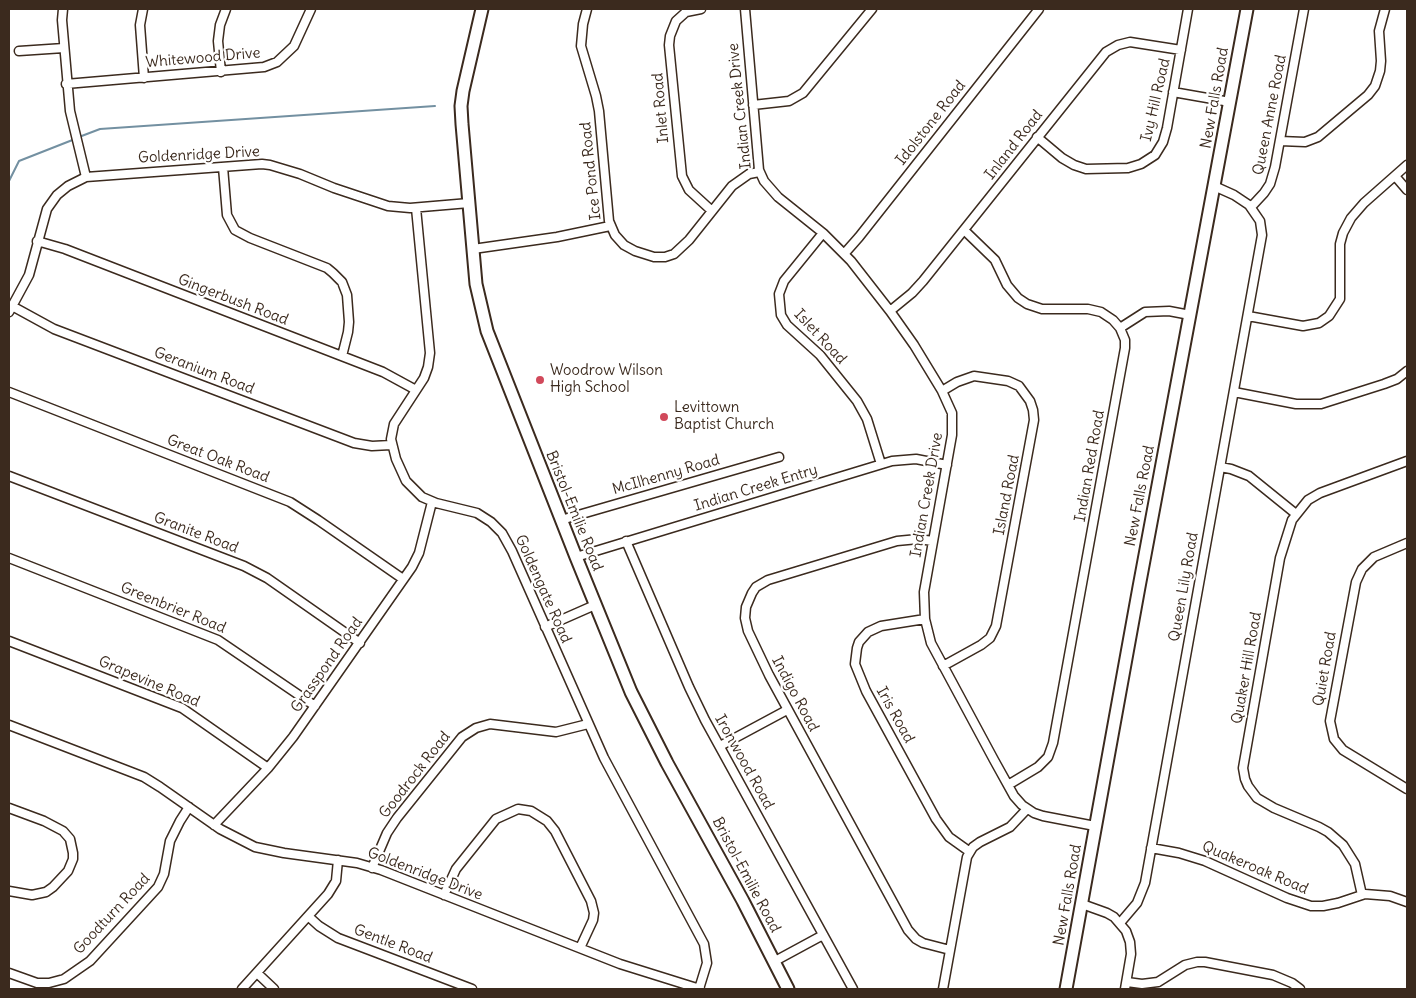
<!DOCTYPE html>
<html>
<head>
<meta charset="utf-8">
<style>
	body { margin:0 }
	#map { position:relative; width:1416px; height:998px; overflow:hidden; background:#fff; font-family:Delius,sans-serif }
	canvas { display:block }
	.frame { position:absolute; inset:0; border:10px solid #3b2a1e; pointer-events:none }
</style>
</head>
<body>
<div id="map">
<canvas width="1416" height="998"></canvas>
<div class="frame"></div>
</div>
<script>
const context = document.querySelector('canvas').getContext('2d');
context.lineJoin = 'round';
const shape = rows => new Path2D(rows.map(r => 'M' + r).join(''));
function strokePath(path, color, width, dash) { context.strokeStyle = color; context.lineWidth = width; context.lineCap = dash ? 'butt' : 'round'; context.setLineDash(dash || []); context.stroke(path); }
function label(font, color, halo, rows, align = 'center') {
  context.font = font + ' Delius,sans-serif'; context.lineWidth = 4.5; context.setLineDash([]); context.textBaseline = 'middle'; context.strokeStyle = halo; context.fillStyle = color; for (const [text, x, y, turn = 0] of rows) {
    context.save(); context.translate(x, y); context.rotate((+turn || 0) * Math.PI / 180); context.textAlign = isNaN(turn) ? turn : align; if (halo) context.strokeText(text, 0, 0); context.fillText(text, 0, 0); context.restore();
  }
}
const stream = shape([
	[79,137,100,129,435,106],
	[9,181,19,161,75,139]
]);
const street = shape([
	[63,9,62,20,70,111,86,177],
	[143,9,140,25,144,78],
	[587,9,583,24,581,46,596,96,599,111,609,221,615,235,624,245,635,251,654,257,665,257,674,254,689,240,732,186,749,174,759,172],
	[701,9,686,12,676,21,670,36,669,45,682,176,689,190,712,211],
	[745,9,759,170,764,181,778,197,823,233,851,261,890,311,914,345,942,391,952,413,952,435,924,592,925,619,931,643,994,760,1014,796,1022,805,1034,813,1043,816,1095,826],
	[19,51,64,48],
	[221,72,218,41,220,25,226,9],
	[66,84,264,67,277,62,294,46,311,9],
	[1173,92,1230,102],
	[753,105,789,101,803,93,872,9],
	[1037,137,1062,158,1074,165,1086,169,1128,168,1141,164,1155,155,1163,142,1167,128,1188,9],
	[1280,141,1305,142,1318,137,1368,95,1375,86,1380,71,1381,61,1379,31,1385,9],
	[223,167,227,215,235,230,250,238,327,268,333,273,342,282,347,295,349,322,348,332,342,356],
	[1395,176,1407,190],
	[1251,207,1264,193,1270,184,1275,167,1304,9],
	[416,208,430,353,428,367,424,378,394,424,391,439,396,459,406,481,422,497,436,503,477,513,491,522,502,533,512,551,604,758,704,944,707,963,699,989],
	[964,230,995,260,1007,285,1018,298,1027,304,1042,309,1088,309,1101,312,1113,320,1120,328,1125,340,1125,348,1053,743,1048,757,1038,767,1008,785],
	[823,233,784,281,779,294,781,315,787,325,820,355,857,401,867,419,881,464],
	[37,241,65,249,383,372,416,390],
	[473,249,557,237,610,226],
	[844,254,859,237,1039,9],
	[12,306,54,329,354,443,372,446,391,445],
	[890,311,912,293,923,281,1106,52,1118,45,1130,42,1181,50],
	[9,312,29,275,47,209,57,195,68,186,86,177,262,164,270,165,300,174,334,188,388,206,410,208,469,203],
	[1248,316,1303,326,1319,323,1329,316,1340,299,1340,244,1343,233,1351,218,1364,203,1407,165],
	[1120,328,1145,312,1169,311,1190,315],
	[942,391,957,382,974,376,1008,381,1019,386,1030,401,1033,410,1034,420,996,626,990,638,981,645,943,666],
	[9,392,290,502,318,520,403,579],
	[1234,392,1296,404,1321,404,1384,384,1397,379,1407,371],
	[1220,467,1231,469,1249,476,1296,514],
	[9,476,244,566,267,578,360,643],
	[561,520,779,457],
	[626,541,689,687,705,720,853,989],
	[933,541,918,539,897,541,768,580,756,587,752,593,746,607,745,618,748,631,769,675,908,930,916,939,923,943,950,950],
	[1407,543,1374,557,1362,569,1356,582,1330,721,1334,739,1343,750,1407,789],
	[576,557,892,461,916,459,947,465],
	[9,558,218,640,315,706],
	[925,619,881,626,868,632,859,642,857,648,855,664,866,691,936,819,949,837,970,852],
	[545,627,595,605],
	[9,641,182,708,268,768],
	[9,725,144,777,160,787,220,829,255,847,284,853,357,863,381,870,620,964,700,989],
	[720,746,787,710],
	[9,808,44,821,63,831,70,839,73,853,73,859,68,871,53,887,46,892,32,895,9,891],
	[214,825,268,768,293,737,412,567,419,553,432,502],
	[1151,848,1179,853,1205,861,1287,898,1311,906,1323,906,1338,903,1365,894,1390,896,1407,902],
	[372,868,387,833,397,818,462,737,476,728,490,724,556,732,588,724],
	[444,895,456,869,496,819,518,809,531,811,547,821,555,831,591,901,594,913,593,920,580,948],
	[1362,895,1355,864,1343,845,1328,832,1319,827,1274,808,1257,798,1248,786,1245,779,1243,768,1280,558,1292,520,1308,500,1320,493,1407,461],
	[1082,904,1107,913,1114,917,1126,931,1130,942,1131,954,1125,989],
	[308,916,319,926,338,938,472,989],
	[1120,923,1137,903,1145,883,1262,235,1260,221,1249,205,1234,195,1214,186],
	[775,961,823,935],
	[9,973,37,983,49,983,64,979,90,961,158,887,164,874,170,841,180,821,189,807],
	[257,973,274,989],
	[1127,982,1142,984,1158,982,1185,965,1197,962,1205,962,1273,975,1292,983,1300,989],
	[242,989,328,894,336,881,338,860],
	[943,989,967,857,973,847,980,842,1010,827,1027,809]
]);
const secondary = shape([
	[482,9,463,91,461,106,462,124,476,284,487,331,576,557,631,692,667,763,743,901,788,989],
	[1066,989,1139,587,1247,9]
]);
const markers = [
	[540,380,5,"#d1495b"],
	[664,417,5,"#d1495b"]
];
const streetNames = [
	["Whitewood Drive",203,58,-5],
	["New Falls Road",1215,98,-80],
	["Ivy Hill Road",1156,100,-77],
	["Indian Creek Drive",740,106,-96],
	["Inlet Road",661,108,-95],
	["Queen Anne Road",1270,115,-79],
	["Idolstone Road",931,123,-52],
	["Inland Road",1014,145,-52],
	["Goldenridge Drive",199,155,-3],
	["Ice Pond Road",591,171,-96],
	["Gingerbush Road",233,300,21],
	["Islet Road",820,337,47],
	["Geranium Road",204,371,21],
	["Great Oak Road",218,459,21],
	["Indian Red Road",1090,466,-80],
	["McIlhenny Road",666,475,-16],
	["Indian Creek Entry",756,488,-17],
	["Indian Creek Drive",927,495,-80],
	["Island Road",1007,495,-79],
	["New Falls Road",1140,496,-79],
	["Bristol-Emilie Road",574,511,68],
	["Granite Road",196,533,21],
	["Queen Lily Road",1184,587,-80],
	["Goldengate Road",543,589,66],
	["Greenbrier Road",173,608,22],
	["Grasspond Road",327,665,-55],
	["Quaker Hill Road",1247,668,-80],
	["Quiet Road",1325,669,-80],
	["Grapevine Road",149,682,23],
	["Indigo Road",795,694,62],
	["Iris Road",895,715,61],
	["Ironwood Road",744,762,61],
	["Goodrock Road",415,775,-52],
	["Quakeroak Road",1255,868,23],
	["Goldenridge Drive",425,874,21],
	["Bristol-Emilie Road",746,875,62],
	["New Falls Road",1068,895,-80],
	["Goodturn Road",112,914,-47],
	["Gentle Road",393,944,21]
];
const poiNames = [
	["Woodrow Wilson",550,371],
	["High School",550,388],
	["Levittown",674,408],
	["Baptist Church",674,425]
];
strokePath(stream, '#7390a1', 2);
strokePath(street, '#3b2a1e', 11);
strokePath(secondary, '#3b2a1e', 15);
strokePath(street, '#fff', 8);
strokePath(secondary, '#fff', 11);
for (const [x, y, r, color] of markers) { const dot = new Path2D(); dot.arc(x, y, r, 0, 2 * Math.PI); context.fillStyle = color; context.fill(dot); strokePath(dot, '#fff', 2); }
label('15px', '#3b2a1e', '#fff', streetNames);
label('15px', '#3b2a1e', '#fff', poiNames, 'left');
</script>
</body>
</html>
